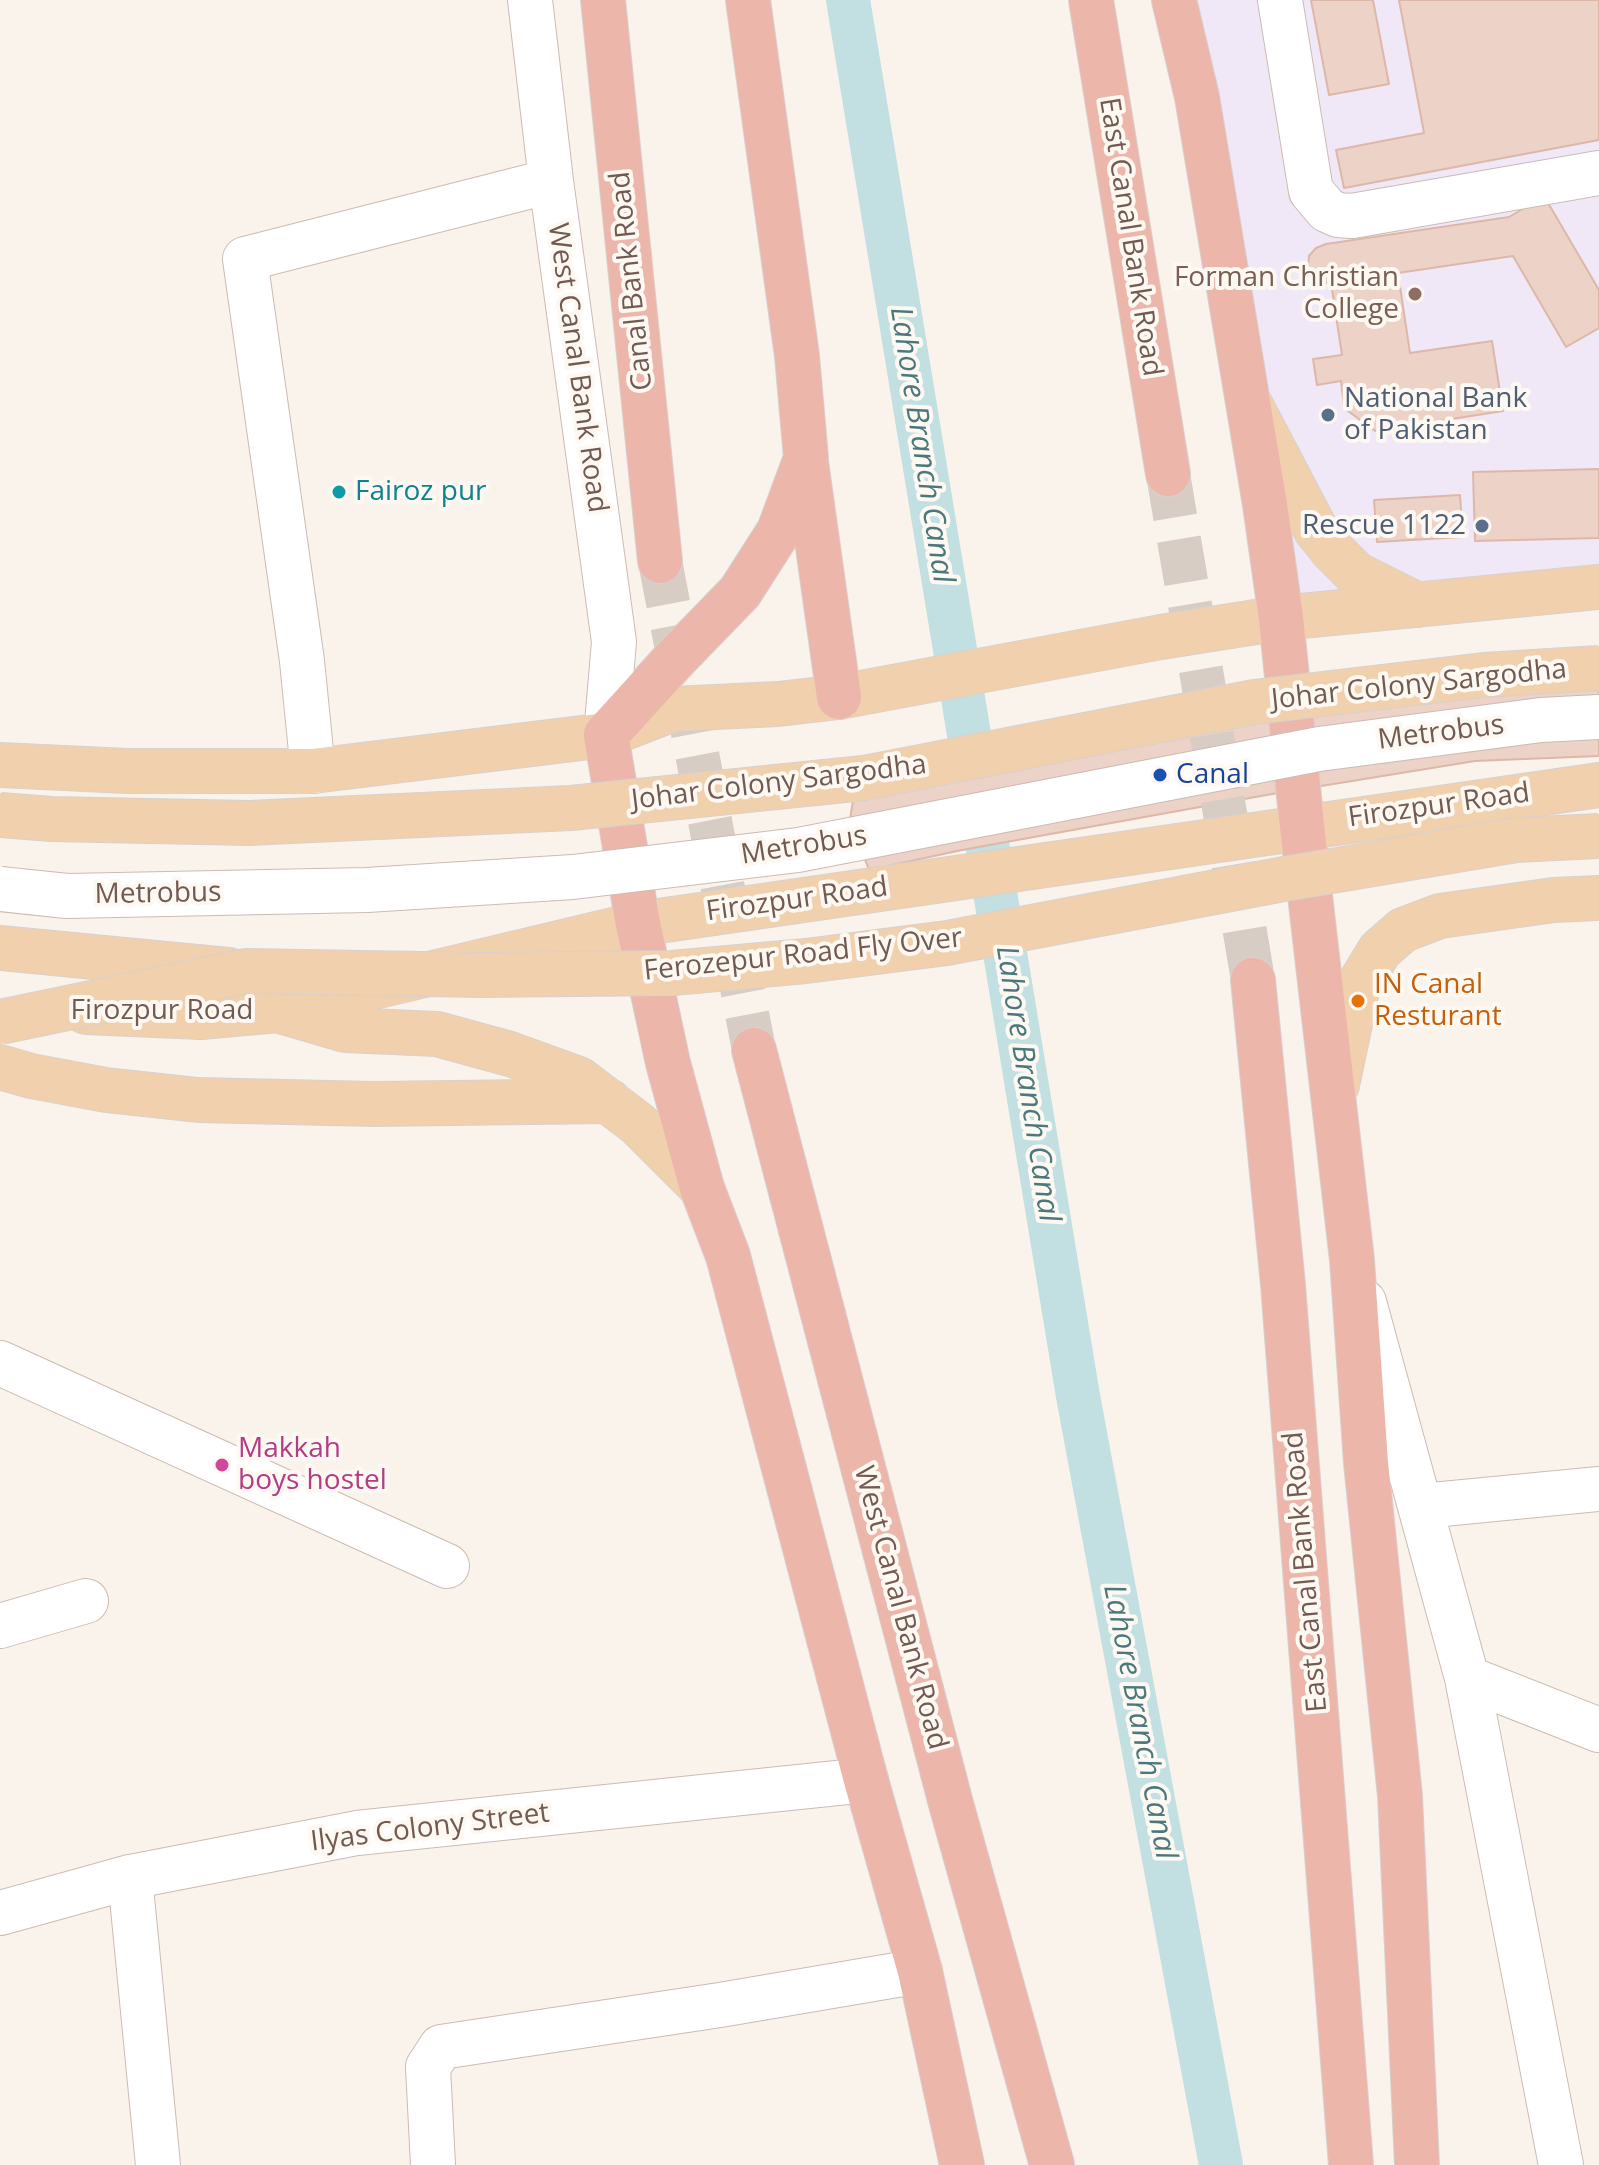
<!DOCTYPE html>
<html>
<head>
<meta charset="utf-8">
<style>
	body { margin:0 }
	canvas { display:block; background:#faf3ec }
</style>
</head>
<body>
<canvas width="1599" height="2165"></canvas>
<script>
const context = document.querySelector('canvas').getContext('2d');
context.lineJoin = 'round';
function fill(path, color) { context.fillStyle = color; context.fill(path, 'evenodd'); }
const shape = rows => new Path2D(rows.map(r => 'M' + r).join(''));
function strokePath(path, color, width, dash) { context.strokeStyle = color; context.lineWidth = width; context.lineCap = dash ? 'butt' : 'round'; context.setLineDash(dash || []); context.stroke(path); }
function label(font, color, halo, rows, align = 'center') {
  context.font = font + ' "Open Sans",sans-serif'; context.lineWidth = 8; context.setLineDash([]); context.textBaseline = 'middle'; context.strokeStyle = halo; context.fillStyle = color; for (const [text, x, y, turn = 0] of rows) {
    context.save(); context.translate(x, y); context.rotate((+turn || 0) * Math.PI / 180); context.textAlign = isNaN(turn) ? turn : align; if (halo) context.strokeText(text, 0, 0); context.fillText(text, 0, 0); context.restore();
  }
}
const education = shape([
	[1185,0,1599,0,1599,587,1281,618]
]);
const canal = shape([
	[848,0,1078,1396,1221,2165]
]);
const building = shape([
	[1311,0,1373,0,1389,84,1329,95,1311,0],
	[1399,0,1599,0,1599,140,1344,188,1336,150,1424,133,1399,0],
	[1544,196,1599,290,1599,328,1566,347,1513,256,1398,273,1410,353,1492,341,1503,411,1375,431,1344,408,1341,381,1317,385,1313,359,1342,355,1331,283,1321,282,1313,276,1308,267,1309,256,1316,248,1326,244,1509,217,1544,196],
	[1599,469,1599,538,1475,541,1473,472,1599,469],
	[1460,495,1463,537,1377,542,1374,500,1460,495],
	[1599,683,1599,756,1475,761,1272,794,962,850,869,870,850,819,855,789,1203,725,1599,683]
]);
const highwayTunnel = shape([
	[1168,474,1253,980],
	[660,561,754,1050]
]);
const minor = shape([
	[530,0,551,181,614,642,606,735],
	[1280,0,1311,191,1327,210,1338,215,1352,216,1599,173],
	[313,771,302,661,245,259,551,181],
	[1364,1302,1467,1678,1561,2165],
	[0,1363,447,1566],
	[1422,1506,1599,1489],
	[0,1626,86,1601],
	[1467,1678,1599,1730],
	[130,1877,158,2165],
	[0,1913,130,1877,357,1833,866,1780],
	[433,2165,428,2067,441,2047,720,2005,920,1971]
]);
const major = shape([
	[1251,406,1316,530,1332,550,1356,574,1418,605],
	[0,765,127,771,313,771,606,735,673,709,778,704,839,697,1161,637,1281,618,1599,587],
	[0,948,228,970],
	[280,1011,345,1030,437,1034,510,1054,579,1079,638,1124,702,1188],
	[86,1012,201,1017,278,1010,638,924,1599,785],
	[0,1067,31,1076,106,1090,198,1100,374,1104,609,1101],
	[1337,1085,1358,986,1380,950,1403,930,1440,916,1554,900,1599,898]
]);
const highway = shape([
	[603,0,660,561],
	[748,0,797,356,806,458,779,531,740,592,674,660,606,735,638,924,668,1063,702,1188,728,1256,866,1780,920,1971,962,2165],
	[1091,0,1168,474],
	[1174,0,1197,97,1265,505,1281,618,1302,826,1352,1260,1366,1463,1400,1796,1417,2165],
	[806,462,839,697],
	[1253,980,1283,1285,1351,2165],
	[754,1050,951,1804,1052,2165]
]);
const minorBridge = shape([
	[0,889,67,896,367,890,573,877,798,850,1319,749,1541,720,1599,717]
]);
const majorBridge = shape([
	[0,815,51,819,249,823,571,808,864,778,1254,702,1484,675,1599,668],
	[0,1022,246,971,481,975,672,973,806,961,947,943,1284,879,1516,840,1599,836]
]);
const markers = [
	[1415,294,8,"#8d6e63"],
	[1328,415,8,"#5c6f8a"],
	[339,492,8,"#0f9aa8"],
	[1482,526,8,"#5c6f8a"],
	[1160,775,8,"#1a4fb4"],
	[1358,1001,8,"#e8710a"],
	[222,1465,8,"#d1479c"]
];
const streetNames = [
	["East Canal Bank Road",1130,237,81],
	["Canal Bank Road",632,281,-96],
	["West Canal Bank Road",577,368,82],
	["Johar Colony Sargodha",1419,685,-6],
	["Metrobus",1441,733,-7],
	["Johar Colony Sargodha",779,783,-7],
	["Firozpur Road",1439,806,-8],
	["Metrobus",804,846,-9],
	["Metrobus",158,894,-1],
	["Firozpur Road",797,900,-8],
	["Ferozepur Road Fly Over",803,955,-6],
	["Firozpur Road",162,1011],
	["East Canal Bank Road",1306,1572,-95],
	["West Canal Bank Road",900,1608,75],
	["Ilyas Colony Street",430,1828,-7]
];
const educationNames = [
	["Forman Christian",1399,278],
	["College",1399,310]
];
const serviceNames = [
	["National Bank",1344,399],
	["of Pakistan",1344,431],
	["Rescue 1122",1466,526,"right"]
];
const cultureNames = [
	["Fairoz pur",355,492]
];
const transitNames = [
	["Canal",1176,775]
];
const foodNames = [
	["IN Canal",1374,985],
	["Resturant",1374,1017]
];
const hotelNames = [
	["Makkah",238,1449],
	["boys hostel",238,1481]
];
const waterNames = [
	["Lahore Branch Canal",921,445,81],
	["Lahore Branch Canal",1027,1084,81],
	["Lahore Branch Canal",1139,1722,79]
];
fill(education, '#f0e8f7');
strokePath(canal, '#c2e0e2', 44);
fill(building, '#ecd2c7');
strokePath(building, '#ddb8a9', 2);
strokePath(highwayTunnel, '#d8cdc5', 44, [44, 22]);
strokePath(minor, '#ccbbb2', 46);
strokePath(major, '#d8d1ce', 46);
strokePath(highway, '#d8d1ce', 46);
strokePath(minor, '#fff', 44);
strokePath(major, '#f0d0ad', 44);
strokePath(highway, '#ecb6ab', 44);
strokePath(minorBridge, '#ccbbb2', 46, []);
strokePath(majorBridge, '#d8d1ce', 46, []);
strokePath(minorBridge, '#fff', 44);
strokePath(majorBridge, '#f0d0ad', 44);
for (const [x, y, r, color] of markers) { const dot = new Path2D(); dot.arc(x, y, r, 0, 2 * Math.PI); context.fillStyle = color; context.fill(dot); strokePath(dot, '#fdf8f2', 3); }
label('28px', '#735a51', '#fdf8f2', streetNames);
label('28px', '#785e54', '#fdf8f2', educationNames, 'right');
label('28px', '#4e5e75', '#fdf8f2', serviceNames, 'left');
label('28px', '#0d838f', '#fdf8f2', cultureNames, 'left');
label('28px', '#164399', '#fdf8f2', transitNames, 'left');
label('28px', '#c56008', '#fdf8f2', foodNames, 'left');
label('28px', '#b23c85', '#fdf8f2', hotelNames, 'left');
label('italic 30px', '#4a787c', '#fdf8f2', waterNames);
</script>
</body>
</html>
